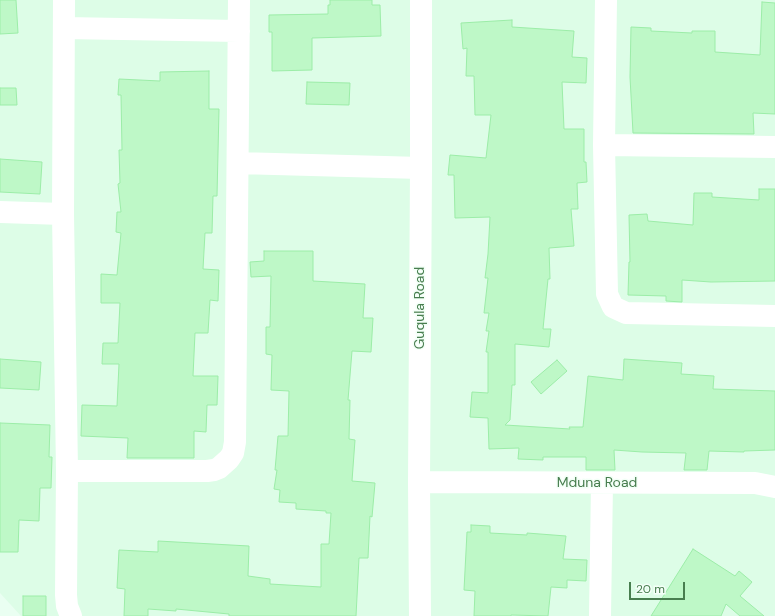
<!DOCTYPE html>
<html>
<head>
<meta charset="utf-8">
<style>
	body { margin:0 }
	#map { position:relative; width:775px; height:616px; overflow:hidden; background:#eafff2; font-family:"DM Sans",sans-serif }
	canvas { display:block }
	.scale { position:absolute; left:629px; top:582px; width:56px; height:18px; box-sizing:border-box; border:2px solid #487e4f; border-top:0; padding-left:5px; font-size:12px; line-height:14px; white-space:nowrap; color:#487e4f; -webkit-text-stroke:3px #f3fff7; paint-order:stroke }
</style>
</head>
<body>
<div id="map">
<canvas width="775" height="616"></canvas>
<div class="scale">20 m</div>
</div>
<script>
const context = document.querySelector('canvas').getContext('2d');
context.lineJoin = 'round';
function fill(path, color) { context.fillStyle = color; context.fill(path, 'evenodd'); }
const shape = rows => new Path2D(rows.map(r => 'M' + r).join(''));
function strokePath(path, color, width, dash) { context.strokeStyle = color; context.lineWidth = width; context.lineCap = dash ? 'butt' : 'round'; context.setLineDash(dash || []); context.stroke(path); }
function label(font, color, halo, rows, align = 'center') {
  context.font = font + ' "DM Sans",sans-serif'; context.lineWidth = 3; context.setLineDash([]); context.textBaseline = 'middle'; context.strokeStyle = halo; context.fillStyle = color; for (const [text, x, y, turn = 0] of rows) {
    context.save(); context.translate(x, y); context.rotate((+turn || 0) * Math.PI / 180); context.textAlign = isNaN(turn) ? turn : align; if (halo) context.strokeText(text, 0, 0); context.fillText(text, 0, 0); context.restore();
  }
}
const residential = shape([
	[0,0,775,0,775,616,21,616,0,593]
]);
const building = shape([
	[0,0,16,0,18,33,0,34,0,0],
	[330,0,372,0,372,5,380,5,381,36,312,38,312,70,272,71,272,32,269,32,269,15,328,14,328,5,330,5,330,0],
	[762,2,775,3,775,114,753,113,754,134,633,133,630,77,631,27,651,28,651,31,692,33,692,31,715,31,715,52,760,55,762,2],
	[512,20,512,27,574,31,572,57,587,58,586,83,562,82,564,129,584,129,584,162,586,162,587,182,577,183,578,209,571,209,574,246,549,248,550,279,548,279,543,329,551,329,549,347,515,344,515,385,512,385,510,420,505,425,570,429,569,427,583,427,588,376,623,380,624,359,682,363,681,374,714,376,713,389,775,391,775,450,744,451,744,452,709,451,707,470,684,470,686,453,642,452,614,450,615,470,586,470,586,457,543,457,543,460,518,459,519,448,489,449,488,418,470,417,472,392,488,393,488,352,486,352,489,331,486,331,489,313,484,313,488,278,485,278,488,254,490,217,455,218,454,175,448,175,450,155,486,158,491,115,475,115,474,76,466,76,467,48,463,49,461,23,512,20],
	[209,71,209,109,219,109,217,196,213,196,212,233,205,233,203,269,219,270,218,301,210,300,208,333,195,333,193,376,218,376,217,405,207,405,206,432,194,431,194,458,127,458,128,438,81,436,82,405,117,406,119,364,102,364,103,343,118,343,120,303,101,303,101,274,117,275,121,233,116,232,117,212,121,212,118,184,120,183,119,150,122,150,121,95,118,95,119,79,160,81,160,72,209,71],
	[307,82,350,83,349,105,306,104,307,82],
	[0,88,16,88,17,105,0,105,0,88],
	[0,159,42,162,40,194,0,192,0,159],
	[759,189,775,189,775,281,711,282,682,280,682,302,666,301,666,296,628,295,629,262,630,262,629,215,647,214,648,221,693,225,694,193,712,193,712,197,759,200,759,189],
	[264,251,313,251,313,281,365,284,363,318,373,318,371,352,352,351,348,400,350,400,349,439,355,440,352,481,375,483,372,517,370,516,368,558,359,558,356,616,229,616,229,614,176,609,176,611,148,609,148,616,124,616,125,589,117,588,119,550,158,552,158,541,249,546,248,576,270,579,270,584,321,587,321,544,329,544,331,513,326,513,326,511,296,509,296,503,279,502,280,490,274,489,277,470,275,470,278,436,288,436,289,391,271,390,272,355,266,354,266,327,270,327,271,276,251,277,250,262,264,261,264,251],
	[0,359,41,362,39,390,0,388,0,359],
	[557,360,567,371,541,394,531,382,557,360],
	[0,423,50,425,49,457,52,457,51,488,40,488,39,521,19,520,18,552,0,552,0,423],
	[471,525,490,526,490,533,527,535,527,533,566,536,563,559,587,560,586,581,567,580,567,588,551,587,548,616,511,615,511,616,474,616,475,591,464,590,467,532,471,532,471,525],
	[693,549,735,576,739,571,752,582,740,596,764,616,740,616,726,604,721,616,651,616,693,549],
	[23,596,46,596,46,616,23,616,23,596]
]);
const minor = shape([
	[64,0,63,214,67,471,66,595,67,606,71,616],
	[606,0,604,145,607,294,613,307,626,313,775,316],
	[64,28,239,31],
	[604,145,775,147],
	[238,163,421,168],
	[0,212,63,214],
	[67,471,207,471,214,470,219,468,229,459,233,453,235,442,239,0],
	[419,482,755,483,775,487],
	[420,616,419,482,421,168,421,0],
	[600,616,602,483]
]);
const streetNames = [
	["Guqula Road",420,308,-90],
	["Mduna Road",597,483]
];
fill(residential, '#ddfde7');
fill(building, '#bef8c7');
strokePath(building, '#9ceda8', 1);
strokePath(minor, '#fff', 22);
label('14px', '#487e4f', '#f3fff7', streetNames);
</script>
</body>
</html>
